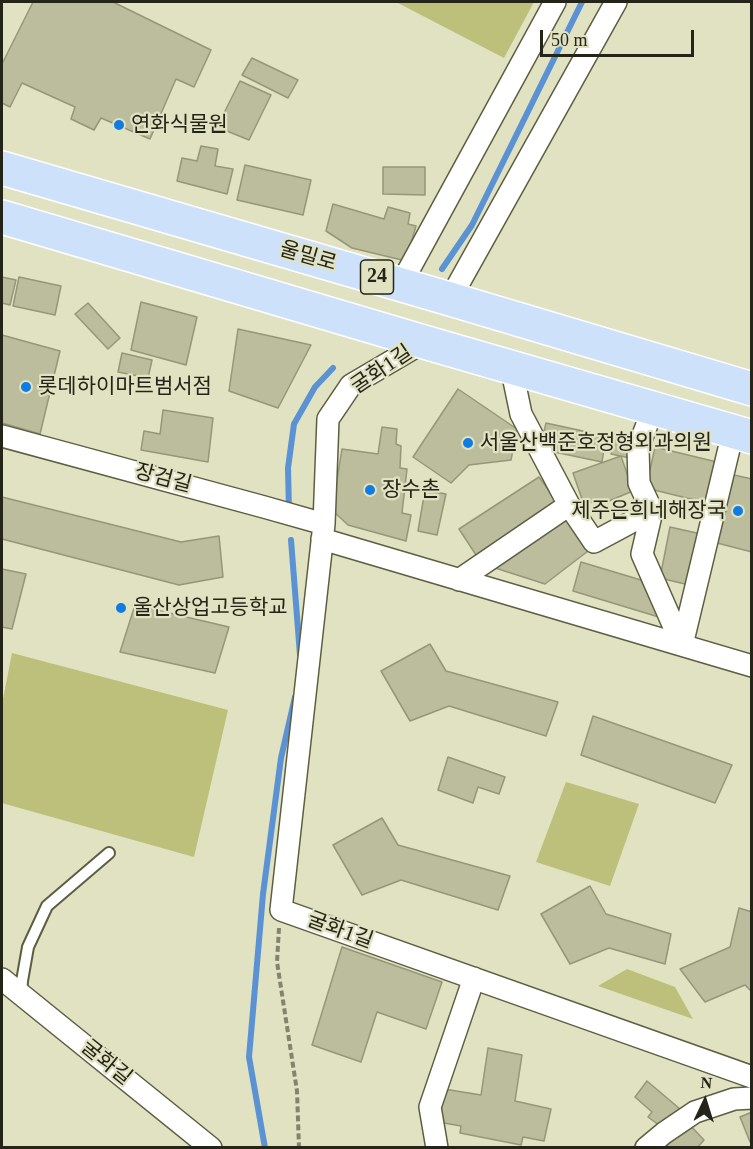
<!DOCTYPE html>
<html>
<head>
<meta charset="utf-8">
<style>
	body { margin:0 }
	#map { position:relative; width:753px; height:1149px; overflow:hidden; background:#e0e2c1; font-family:"Times New Roman",serif }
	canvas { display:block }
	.frame { position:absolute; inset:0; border:3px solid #242418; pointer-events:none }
	.north { position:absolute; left:675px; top:1071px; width:60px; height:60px; -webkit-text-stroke:4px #e0e2c1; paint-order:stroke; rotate:4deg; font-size:16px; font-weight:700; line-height:24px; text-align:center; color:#242418 }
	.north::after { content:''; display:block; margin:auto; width:21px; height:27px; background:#242418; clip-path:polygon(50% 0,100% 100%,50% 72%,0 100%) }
	.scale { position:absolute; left:540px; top:30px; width:154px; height:27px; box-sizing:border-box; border:3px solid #242418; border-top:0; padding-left:8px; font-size:18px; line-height:21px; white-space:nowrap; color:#242418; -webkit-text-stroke:4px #e0e2c1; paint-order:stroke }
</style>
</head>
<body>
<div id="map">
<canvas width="753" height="1149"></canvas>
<div class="frame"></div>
<div class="north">N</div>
<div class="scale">50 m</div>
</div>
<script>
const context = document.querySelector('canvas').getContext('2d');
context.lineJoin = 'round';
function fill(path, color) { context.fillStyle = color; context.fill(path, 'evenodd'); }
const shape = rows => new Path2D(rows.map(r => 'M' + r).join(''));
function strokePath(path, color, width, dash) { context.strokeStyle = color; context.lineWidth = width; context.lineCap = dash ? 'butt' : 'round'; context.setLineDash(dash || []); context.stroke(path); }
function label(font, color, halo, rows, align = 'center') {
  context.font = font + ' "Times New Roman","Noto Sans KR",serif'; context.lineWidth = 4.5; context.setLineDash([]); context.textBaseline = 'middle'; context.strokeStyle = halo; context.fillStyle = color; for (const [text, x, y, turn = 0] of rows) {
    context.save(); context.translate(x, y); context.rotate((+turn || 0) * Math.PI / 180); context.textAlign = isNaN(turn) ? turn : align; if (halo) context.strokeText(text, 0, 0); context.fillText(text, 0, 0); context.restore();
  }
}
const green = shape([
	[396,2,534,2,504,58],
	[12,653,228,710,194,857,2,803,2,704],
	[566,782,639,804,610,886,536,862],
	[627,969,675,987,693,1019,598,986]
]);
const stream = shape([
	[442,269,472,225,582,2],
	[289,511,288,468,294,424,315,387,333,368],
	[291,540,300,655],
	[265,1148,249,1057,263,894,281,758,295,697]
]);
const building = shape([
	[33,2,113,2,211,50,194,87,176,79,150,139,101,118,94,130,71,119,75,107,22,83,10,107,2,103,2,64,33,2],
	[252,58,298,80,288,98,242,75,252,58],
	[240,81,271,95,249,140,217,127,240,81],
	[201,146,218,149,215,166,233,169,227,194,177,181,182,158,197,161,201,146],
	[245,165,311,180,303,215,237,200,245,165],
	[383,167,425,167,425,195,383,194,383,167],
	[333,204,384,219,388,207,410,213,408,224,416,226,406,261,352,248,326,231,333,204],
	[2,277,16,280,10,305,2,303,2,277],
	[19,277,61,286,55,315,13,306,19,277],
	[141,302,197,317,186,365,131,350,141,302],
	[88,303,120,338,108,349,75,314,88,303],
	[238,329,311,345,278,408,229,391,238,329],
	[2,335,60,351,40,434,2,423,2,335],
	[122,353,152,360,148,378,118,372,122,353],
	[458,389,517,429,511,460,469,465,451,483,413,457,458,389],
	[163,410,213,418,208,462,141,450,144,431,160,434,163,410],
	[546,423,606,436,602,462,540,449,546,423],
	[382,427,397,429,396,444,401,446,400,468,407,469,402,513,411,515,406,541,348,525,332,510,342,449,378,454,382,427],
	[614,440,633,444,630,458,611,454,614,440],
	[655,447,721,463,711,504,646,488,655,447],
	[621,456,633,491,604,503,583,502,573,473,621,456],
	[734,475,752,479,752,552,717,543,734,475],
	[539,477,560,506,478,558,459,529,539,477],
	[425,490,446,494,437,535,418,531,425,490],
	[2,497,181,542,219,536,223,577,179,585,2,539,2,497],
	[568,514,592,548,545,584,486,565,568,514],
	[670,527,701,534,689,585,660,578,670,527],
	[581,562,641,580,662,618,573,591,581,562],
	[2,569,26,574,12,629,2,627,2,569],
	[135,605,229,627,215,673,120,652,135,605],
	[430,644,446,671,558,702,546,736,449,706,410,721,381,671,430,644],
	[593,716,732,765,715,803,581,755,593,716],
	[448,757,505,777,499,794,478,787,473,803,438,790,448,757],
	[382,818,398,845,510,876,498,910,401,880,362,895,333,845,382,818],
	[590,886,606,914,671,934,665,964,609,948,570,964,541,914,590,886],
	[739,908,752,912,752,992,745,985,705,1002,680,969,730,947,739,908],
	[342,947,442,982,426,1029,377,1012,361,1062,312,1045,342,947],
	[488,1048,522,1055,515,1101,551,1109,544,1141,523,1137,521,1145,460,1133,461,1126,438,1122,444,1089,481,1095,488,1048],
	[647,1081,680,1109,663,1128,648,1117,652,1112,635,1097,647,1081],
	[752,1112,752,1142,750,1142,740,1117,752,1112],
	[688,1123,704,1140,697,1148,668,1148,666,1145,688,1123]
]);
const path = shape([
	[279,928,277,962,297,1091,299,1148]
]);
const service = shape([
	[21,994,22,981,28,947,47,906,109,853]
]);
const minor = shape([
	[401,284,555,2],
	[450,299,616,2],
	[424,342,351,385,328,419,324,524,281,910,752,1077],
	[653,409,638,448,639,483,652,511,642,554,682,645],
	[2,436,264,507,324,524],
	[569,505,594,542,652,511],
	[322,539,752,666],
	[459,580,569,505,521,414,511,366],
	[682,645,733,432],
	[2,979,211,1148],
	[437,1148,430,1107,474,978],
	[646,1148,664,1133,695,1112,734,1099,752,1098]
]);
const primary = shape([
	[2,168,450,299,752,389],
	[2,217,424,342,752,437]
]);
const markers = [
	[119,125,6,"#0e7ce3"],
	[26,387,6,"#0e7ce3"],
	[468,443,6,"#0e7ce3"],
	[370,490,6,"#0e7ce3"],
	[738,511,6,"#0e7ce3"],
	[121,608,6,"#0e7ce3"]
];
const shields = [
	[377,277,33]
];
const shieldNames = [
	["24",377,277]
];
const poiNames = [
	["연화식물원",131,125],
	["롯데하이마트범서점",38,387],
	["서울산백준호정형외과의원",480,443],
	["장수촌",382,490],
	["제주은희네해장국",726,511,"right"],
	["울산상업고등학교",133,608]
];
const streetNames = [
	["울밀로",308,257,16],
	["굴화1길",382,370,-34],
	["장검길",163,479,15],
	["굴화1길",340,931,20],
	["굴화길",106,1063,39]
];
fill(green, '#bdc07b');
strokePath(stream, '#5a92d4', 6);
fill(building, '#bbbd9d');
strokePath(building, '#959778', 1.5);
strokePath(service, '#5d5e41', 14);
strokePath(minor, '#5d5e41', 24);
strokePath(primary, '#fff', 36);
strokePath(path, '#83846d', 4, [6, 3]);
strokePath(service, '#fff', 10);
strokePath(minor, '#fff', 21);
strokePath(primary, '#cde1fa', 33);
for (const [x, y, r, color] of markers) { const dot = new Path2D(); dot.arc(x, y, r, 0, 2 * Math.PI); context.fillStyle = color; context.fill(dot); strokePath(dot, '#e0e2c1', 2); }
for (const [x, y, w] of shields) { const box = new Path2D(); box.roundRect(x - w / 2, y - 17, w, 34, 4.5); context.fillStyle = '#e0e2c1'; context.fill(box); strokePath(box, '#242418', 1.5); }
label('bold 20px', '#242418', null, shieldNames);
label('21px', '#242418', '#e0e2c1', poiNames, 'left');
label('21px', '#242418', '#e0e2c1', streetNames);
</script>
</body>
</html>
